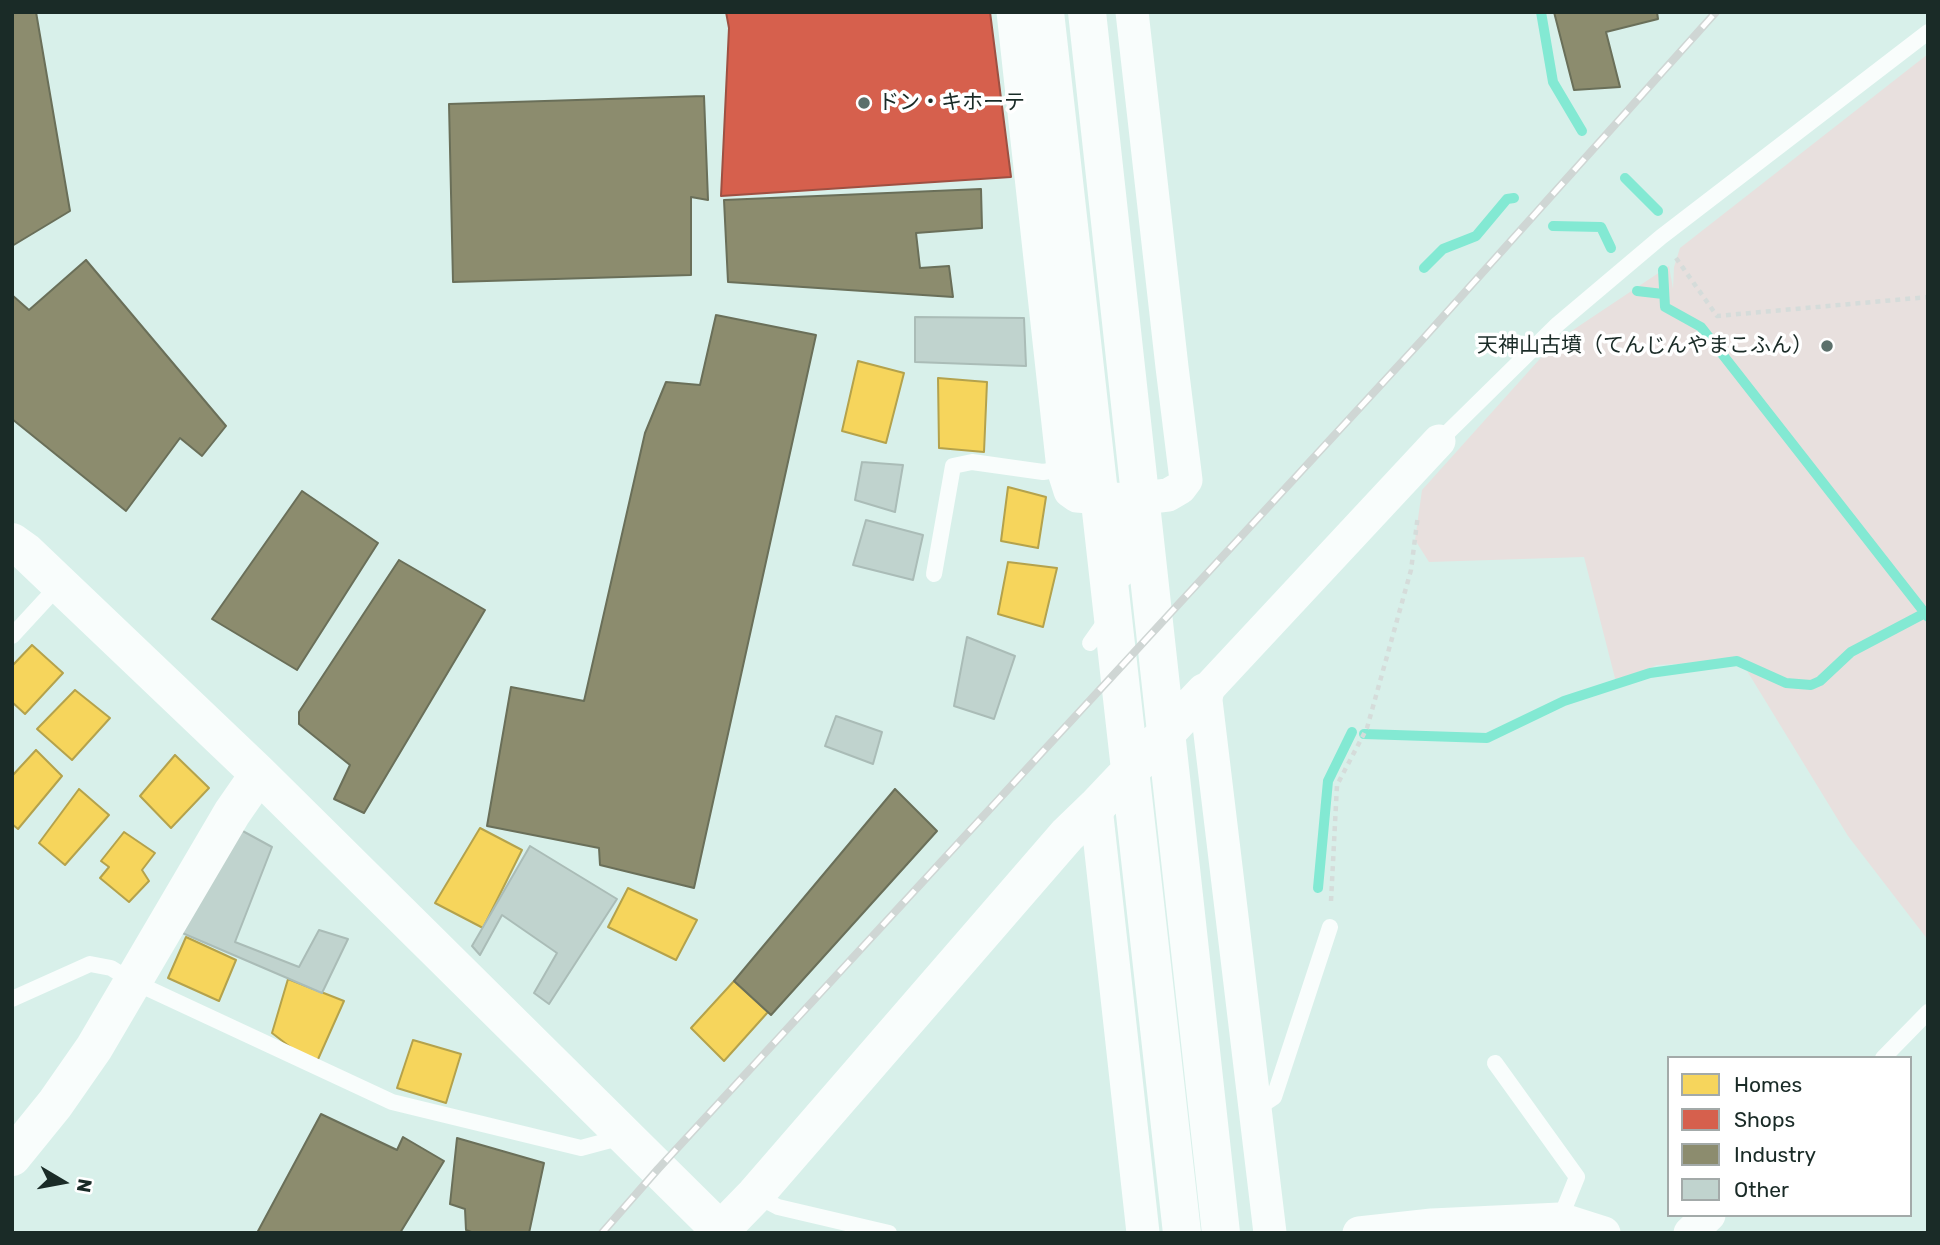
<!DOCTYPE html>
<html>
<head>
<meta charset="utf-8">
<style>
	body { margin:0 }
	#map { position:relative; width:1940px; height:1245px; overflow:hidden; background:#d8f0ea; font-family:Rubik,sans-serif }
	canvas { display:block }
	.frame { position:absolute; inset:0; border:14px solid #1a2b27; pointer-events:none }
	.legend { position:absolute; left:1667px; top:1056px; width:245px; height:161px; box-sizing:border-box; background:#fff; border:2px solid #a3aaa9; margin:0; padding:9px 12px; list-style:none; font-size:21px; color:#1a2b27 }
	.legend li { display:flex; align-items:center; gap:14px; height:35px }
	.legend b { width:35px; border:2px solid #a3aaa9 }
	.north { position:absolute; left:28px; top:1147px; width:70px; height:70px; -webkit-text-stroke:5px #fff; paint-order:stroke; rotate:100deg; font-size:19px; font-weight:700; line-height:28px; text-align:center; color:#1a2b27 }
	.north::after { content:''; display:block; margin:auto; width:24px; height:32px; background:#1a2b27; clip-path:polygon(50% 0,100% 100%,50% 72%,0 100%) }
</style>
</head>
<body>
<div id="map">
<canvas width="1940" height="1245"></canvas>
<div class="frame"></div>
<ul class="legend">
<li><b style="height:19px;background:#f6d55c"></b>Homes</li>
<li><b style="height:19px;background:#d6604d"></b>Shops</li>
<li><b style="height:19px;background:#8c8c6e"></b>Industry</li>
<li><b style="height:19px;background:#c0d3ce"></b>Other</li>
</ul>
<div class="north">N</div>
</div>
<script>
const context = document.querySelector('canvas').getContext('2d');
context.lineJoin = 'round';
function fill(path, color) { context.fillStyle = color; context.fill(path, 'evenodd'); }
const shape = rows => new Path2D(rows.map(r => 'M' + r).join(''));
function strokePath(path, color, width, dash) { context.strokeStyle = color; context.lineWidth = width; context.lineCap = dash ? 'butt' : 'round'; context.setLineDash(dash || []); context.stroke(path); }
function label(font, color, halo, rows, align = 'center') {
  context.font = font + ' Rubik,"Noto Sans JP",sans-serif'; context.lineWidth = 7; context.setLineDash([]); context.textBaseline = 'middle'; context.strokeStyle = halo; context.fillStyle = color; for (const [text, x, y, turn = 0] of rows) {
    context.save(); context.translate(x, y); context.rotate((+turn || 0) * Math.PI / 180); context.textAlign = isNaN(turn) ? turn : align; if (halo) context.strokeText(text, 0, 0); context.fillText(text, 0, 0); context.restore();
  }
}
const green = shape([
	[1928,54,1928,940,1848,836,1741,661,1657,665,1616,682,1584,557,1429,562,1415,540,1422,490,1555,342,1669,266,1673,289,1674,267,1680,248]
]);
const homes = shape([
	[858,361,904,373,886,443,842,431,858,361],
	[938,378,987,382,984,452,939,448,938,378],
	[1008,487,1046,497,1038,548,1001,541,1008,487],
	[1008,562,1057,568,1043,627,998,614,1008,562],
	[32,645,63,673,25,714,12,702,12,666,32,645],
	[75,690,110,718,72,760,37,729,75,690],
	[36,750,62,776,18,829,12,824,12,776,36,750],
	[175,755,209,788,171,828,140,796,175,755],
	[79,789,109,815,65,865,39,843,79,789],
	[480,828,522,850,483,928,435,903,480,828],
	[124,832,155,853,142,870,149,881,129,902,100,878,109,867,101,861,124,832],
	[628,888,697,920,676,960,608,927,628,888],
	[186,937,236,960,219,1001,168,978,186,937],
	[288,979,344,1001,315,1066,272,1033,288,979],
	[734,981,768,1012,724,1061,691,1028,734,981],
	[413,1040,461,1054,446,1103,397,1088,413,1040]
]);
const shops = shape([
	[726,12,990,12,1011,177,721,196,729,28,726,12]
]);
const industry = shape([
	[12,12,36,12,70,211,12,246,12,12],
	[1554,12,1657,12,1658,19,1606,32,1620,87,1574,90,1554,12],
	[704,96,708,200,691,197,691,275,453,282,449,104,704,96],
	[981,189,982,228,916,233,920,268,949,266,953,297,728,282,724,200,981,189],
	[86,260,226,426,202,456,180,438,126,511,12,419,12,295,29,310,86,260],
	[716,315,816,335,694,888,600,865,599,848,487,826,511,687,584,701,645,433,666,382,700,385,716,315],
	[302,491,378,543,297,670,212,619,302,491],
	[399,560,485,610,364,813,334,799,350,765,299,724,299,712,399,560],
	[895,789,937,831,771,1015,734,981,895,789],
	[321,1114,397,1150,403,1137,444,1161,400,1233,257,1233,321,1114],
	[457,1138,544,1163,529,1233,474,1233,466,1230,465,1209,450,1204,457,1138]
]);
const stream = shape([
	[1541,12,1553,82,1582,131],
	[1625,178,1658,211],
	[1553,226,1601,227,1611,248],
	[1424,268,1443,249,1476,236,1507,199,1514,198],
	[1663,270,1665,307,1701,327,1928,617],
	[1637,291,1663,294],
	[1364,734,1487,738,1564,701,1650,673,1737,661,1786,683,1811,685,1820,681,1851,652,1925,613],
	[1318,888,1328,781,1352,732]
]);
const building = shape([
	[915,317,1024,318,1026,366,915,362,915,317],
	[862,462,903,465,895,512,855,500,862,462],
	[866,520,923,535,913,580,853,565,866,520],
	[967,637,1015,656,994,719,954,706,967,637],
	[836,716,882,732,873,764,825,746,836,716],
	[239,829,272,847,235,942,299,967,319,930,348,939,322,993,180,932,239,829],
	[530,846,617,899,549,1004,534,993,557,953,502,915,480,955,472,946,530,846]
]);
const path = shape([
	[1676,258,1717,316,1928,297],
	[1331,901,1337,785,1367,728,1411,570,1418,515]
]);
const service = shape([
	[1439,441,1558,324,1661,237,1928,32],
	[934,574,953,466,972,462,1043,472,1063,469],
	[1125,578,1126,520],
	[12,636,59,585],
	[1090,643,1107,619],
	[12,999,90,964,111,968,132,981,392,1102,581,1148,622,1137],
	[1883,1058,1928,1012],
	[1495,1063,1577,1177,1560,1219,1561,1224],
	[1256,1109,1274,1097,1330,927],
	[755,1195,778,1207,889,1233]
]);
const minor = shape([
	[1013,12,1063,469,1070,491,1077,496,1126,500,1168,495,1180,488,1186,480,1172,367,1132,12],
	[1096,807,1143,1233],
	[1270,1233,1205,692,1439,441],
	[1359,1233,1432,1225,1560,1219,1604,1233],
	[1690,1233,1709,1215]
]);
const tertiary = shape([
	[1045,12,1182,1233],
	[1087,12,1221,1233],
	[12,542,26,552,259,774,720,1230],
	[12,1157,55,1104,94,1048,232,813,259,774],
	[718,1233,755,1195,1067,835,1096,807,1205,692]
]);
const rail = shape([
	[602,1233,658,1169,1423,339,1716,12]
]);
const markers = [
	[864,103,7,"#5c706b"],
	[1827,346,7,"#5c706b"]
];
const poiNames = [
	["ドン・キホーテ",878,103],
	["天神山古墳（てんじんやまこふん）",1813,346,"right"]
];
fill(green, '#e8e0de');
fill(homes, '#f6d55c');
strokePath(homes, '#b4a24c', 2);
fill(shops, '#d6604d');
strokePath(shops, '#9e5042', 2);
fill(industry, '#8c8c6e');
strokePath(industry, '#6a6f59', 2);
strokePath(stream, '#83e9d3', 10);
fill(building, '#c0d3ce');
strokePath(building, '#aabcb7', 2);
strokePath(path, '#d5dcda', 4.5, [5, 5]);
strokePath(service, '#f9fdfc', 16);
strokePath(minor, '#f9fdfc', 33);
strokePath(tertiary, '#f9fdfc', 38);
strokePath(rail, '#cfd6d4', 8);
strokePath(rail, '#fff', 5, [16]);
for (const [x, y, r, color] of markers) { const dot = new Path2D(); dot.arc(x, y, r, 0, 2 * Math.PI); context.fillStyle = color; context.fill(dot); strokePath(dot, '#fff', 2.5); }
label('21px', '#1a2b27', '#fff', poiNames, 'left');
</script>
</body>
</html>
